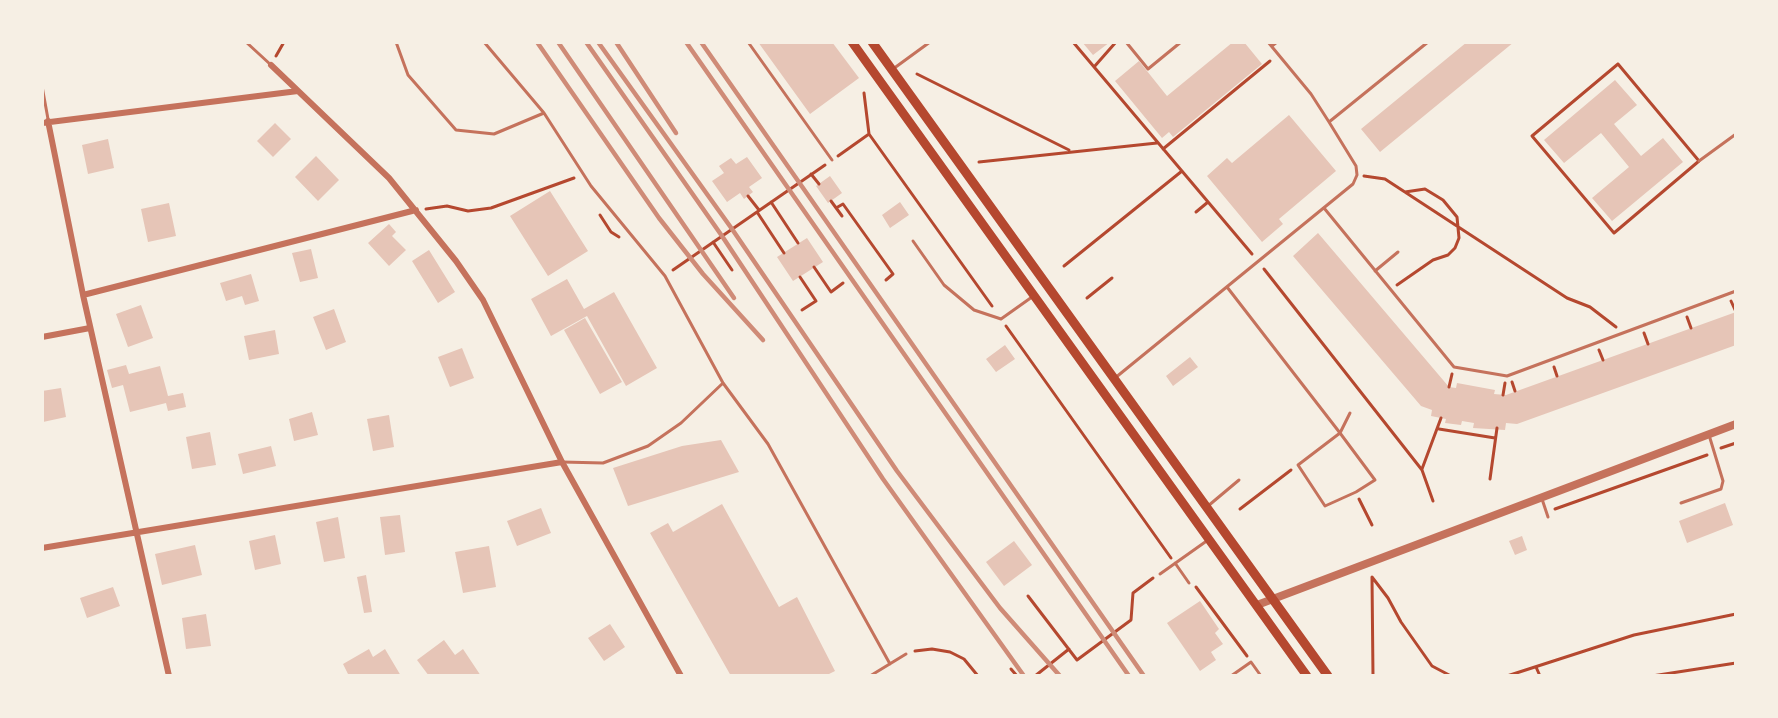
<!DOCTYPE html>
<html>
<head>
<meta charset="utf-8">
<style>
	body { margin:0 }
	#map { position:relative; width:1778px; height:718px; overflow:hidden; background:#f6efe4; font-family:"DejaVu Sans",sans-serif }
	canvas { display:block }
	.frame { position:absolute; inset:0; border:44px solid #f6efe4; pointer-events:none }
</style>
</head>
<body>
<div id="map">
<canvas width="1778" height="718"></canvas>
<div class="frame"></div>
</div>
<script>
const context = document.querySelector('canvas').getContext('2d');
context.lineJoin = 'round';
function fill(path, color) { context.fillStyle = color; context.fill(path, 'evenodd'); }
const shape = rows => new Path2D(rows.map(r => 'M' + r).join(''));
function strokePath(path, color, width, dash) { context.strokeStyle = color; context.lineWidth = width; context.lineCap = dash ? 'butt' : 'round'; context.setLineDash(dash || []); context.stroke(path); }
const building = shape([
	[758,42,832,42,859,78,810,114],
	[1082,42,1110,42,1093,55],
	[1233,42,1244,42,1262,64,1173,137,1169,132,1162,138,1115,81,1139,61,1167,96],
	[1467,42,1514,42,1380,152,1361,129],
	[1615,80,1637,105,1614,124,1641,156,1663,138,1683,162,1612,221,1592,198,1629,167,1601,133,1564,163,1544,140],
	[1289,115,1336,171,1279,219,1283,224,1262,242,1207,176,1227,158,1232,163],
	[275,123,291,139,273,157,257,141],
	[108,139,114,168,88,174,82,145],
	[316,156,339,180,318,201,295,177],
	[747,157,762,178,749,187,753,192,744,199,740,193,727,202,712,181,724,173,719,166,731,158,736,164],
	[830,176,842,193,828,203,816,186],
	[550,191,588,251,548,276,510,216],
	[900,202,909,215,890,228,882,215],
	[169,203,176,236,148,242,141,209],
	[389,224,396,232,392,236,406,250,389,266,368,243],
	[1318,233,1449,387,1456,388,1457,383,1495,390,1494,394,1506,395,1736,312,1736,345,1517,424,1506,423,1505,430,1473,428,1474,423,1462,421,1461,425,1445,423,1446,419,1431,416,1432,410,1421,406,1293,256],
	[807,238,823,262,793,281,777,257],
	[311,249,318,278,300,282,292,253],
	[429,250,455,292,438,303,412,261],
	[251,274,259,301,245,305,242,296,226,301,220,283],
	[567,279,584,309,614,292,657,368,626,386,587,316,551,336,531,299],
	[141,305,153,338,128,347,116,314],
	[334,309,346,342,326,350,313,317],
	[585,318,622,382,600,394,564,330],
	[275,330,279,354,249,360,244,336],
	[1005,345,1015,359,996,372,986,359],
	[462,348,474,378,450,387,438,357],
	[1190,357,1198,367,1173,386,1166,376],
	[126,365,129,374,160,366,168,396,183,393,186,407,168,411,166,403,130,412,123,385,112,388,107,370],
	[61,388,66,417,43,422,42,391],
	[312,412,318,435,294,441,289,419],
	[389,415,394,447,373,451,367,419],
	[210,432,216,465,192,469,186,437],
	[721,440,739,472,628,506,613,468,682,446],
	[271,446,276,466,243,474,238,454],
	[1725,503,1733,525,1687,543,1679,521],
	[722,504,779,607,797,597,835,671,825,676,731,676,650,533,668,523,673,532],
	[541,508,551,533,517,546,507,521],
	[400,515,405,552,385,555,380,517],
	[338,517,345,558,324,562,316,522],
	[275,535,281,564,255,570,249,541],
	[1522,536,1527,550,1515,555,1509,541],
	[1014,541,1032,565,1004,586,986,562],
	[195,545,202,575,162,585,155,554],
	[489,546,496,587,463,593,455,552],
	[366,575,372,612,364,613,357,577],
	[113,587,120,606,87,618,80,598],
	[1200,601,1219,629,1215,633,1223,644,1211,652,1216,660,1200,671,1167,623],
	[206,614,211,646,186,649,182,618],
	[610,624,625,647,604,661,588,638],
	[444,640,455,655,463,649,481,676,429,676,417,660],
	[369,649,373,657,385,649,401,676,349,676,343,664]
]);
const path = shape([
	[1073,42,1252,254],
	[276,56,284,42],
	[1618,64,1699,161,1614,233,1532,136,1618,64],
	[1094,67,1116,42],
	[917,74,1069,150],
	[869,134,992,306],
	[1163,149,1270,61],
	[838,156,869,134,864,93],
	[979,162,1157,143],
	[811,174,819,184],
	[1364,176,1385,179,1567,298,1590,307,1616,327],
	[748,196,759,210],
	[831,201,842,216],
	[771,202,798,243],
	[836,208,843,204,893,274,886,280],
	[426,209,447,206,468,211,491,208,574,178],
	[757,212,784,253],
	[1196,212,1208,202],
	[600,215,611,232,619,237],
	[713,242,732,270],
	[1064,266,1182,171],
	[814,267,831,292,843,283],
	[1264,269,1422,470,1433,501],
	[673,270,825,165],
	[800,277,816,301,802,310],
	[1397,285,1433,260,1448,255,1455,248,1459,238,1457,217,1443,200,1425,189,1405,192],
	[1087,298,1112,278],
	[1731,301,1736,312],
	[1687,317,1691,328],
	[1006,326,1171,558],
	[1644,333,1648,344],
	[1599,350,1603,360],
	[1554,367,1557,376],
	[1512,382,1515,391],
	[1449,387,1452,374],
	[1503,395,1505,383],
	[1439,429,1495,438],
	[1721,448,1736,443],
	[1422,469,1441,418],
	[1490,479,1497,428],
	[1359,499,1372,525],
	[1240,509,1291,470],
	[1555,509,1707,455],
	[1196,587,1247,656],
	[1028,596,1077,660,1131,620,1133,593,1153,578],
	[915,651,932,649,950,652,964,659,978,676],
	[1536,667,1540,676],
	[1011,669,1017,676],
	[1035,676,1069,649],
	[1373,676,1372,577,1388,598,1401,622,1432,666,1451,676],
	[1507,676,1634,635,1736,614],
	[1652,676,1736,663]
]);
const service = shape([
	[246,42,271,65],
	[396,42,408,75,456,130,494,134,544,113],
	[484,42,544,113,591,186,665,276,723,383,768,444,890,664],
	[748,42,832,160],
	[1126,42,1148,69,1181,42],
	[1268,42,1311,94,1329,122],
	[1272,46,1277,42],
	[893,69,930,42],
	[42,86,48,119],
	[1699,161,1736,134],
	[1324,208,1454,367,1507,376,1736,291],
	[913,241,944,285,974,310,1001,319,1032,297],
	[1375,271,1398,252],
	[1227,287,1340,433,1375,480,1356,492,1325,506,1298,465,1340,433,1350,413],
	[1115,378,1353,184,1357,175,1356,166,1329,122,1428,42],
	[562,462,603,463,648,446,681,423,723,383],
	[1542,499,1548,517],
	[1681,503,1721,489,1723,481,1709,435],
	[1208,506,1239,480],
	[1175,563,1189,583],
	[1160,574,1208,540],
	[870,676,906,654],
	[1231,676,1251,662,1261,676]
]);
const minor = shape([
	[271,65,389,178,456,261,483,300,562,462,681,676],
	[48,121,83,295,169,676],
	[42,123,298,91],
	[83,295,416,210],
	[42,337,90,328],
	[42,548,562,462]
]);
const tertiary = shape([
	[1257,605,1736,424]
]);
const secondary = shape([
	[852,42,1307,676],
	[872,42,1328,676]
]);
const rail = shape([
	[537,42,659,218,703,274,763,340],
	[558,42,734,298],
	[586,42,722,236,883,479,1024,676],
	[598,42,732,229,897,471,1000,608,1060,676],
	[616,42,676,133],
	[686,42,1129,676],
	[701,42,1144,676]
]);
fill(building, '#e6c5b7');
strokePath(path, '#b5482f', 3);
strokePath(service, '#c5725c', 3);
strokePath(minor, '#c5725c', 6);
strokePath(tertiary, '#c5725c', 8);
strokePath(secondary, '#b5482f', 9);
strokePath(rail, '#cf8b77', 4.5);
</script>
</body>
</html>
